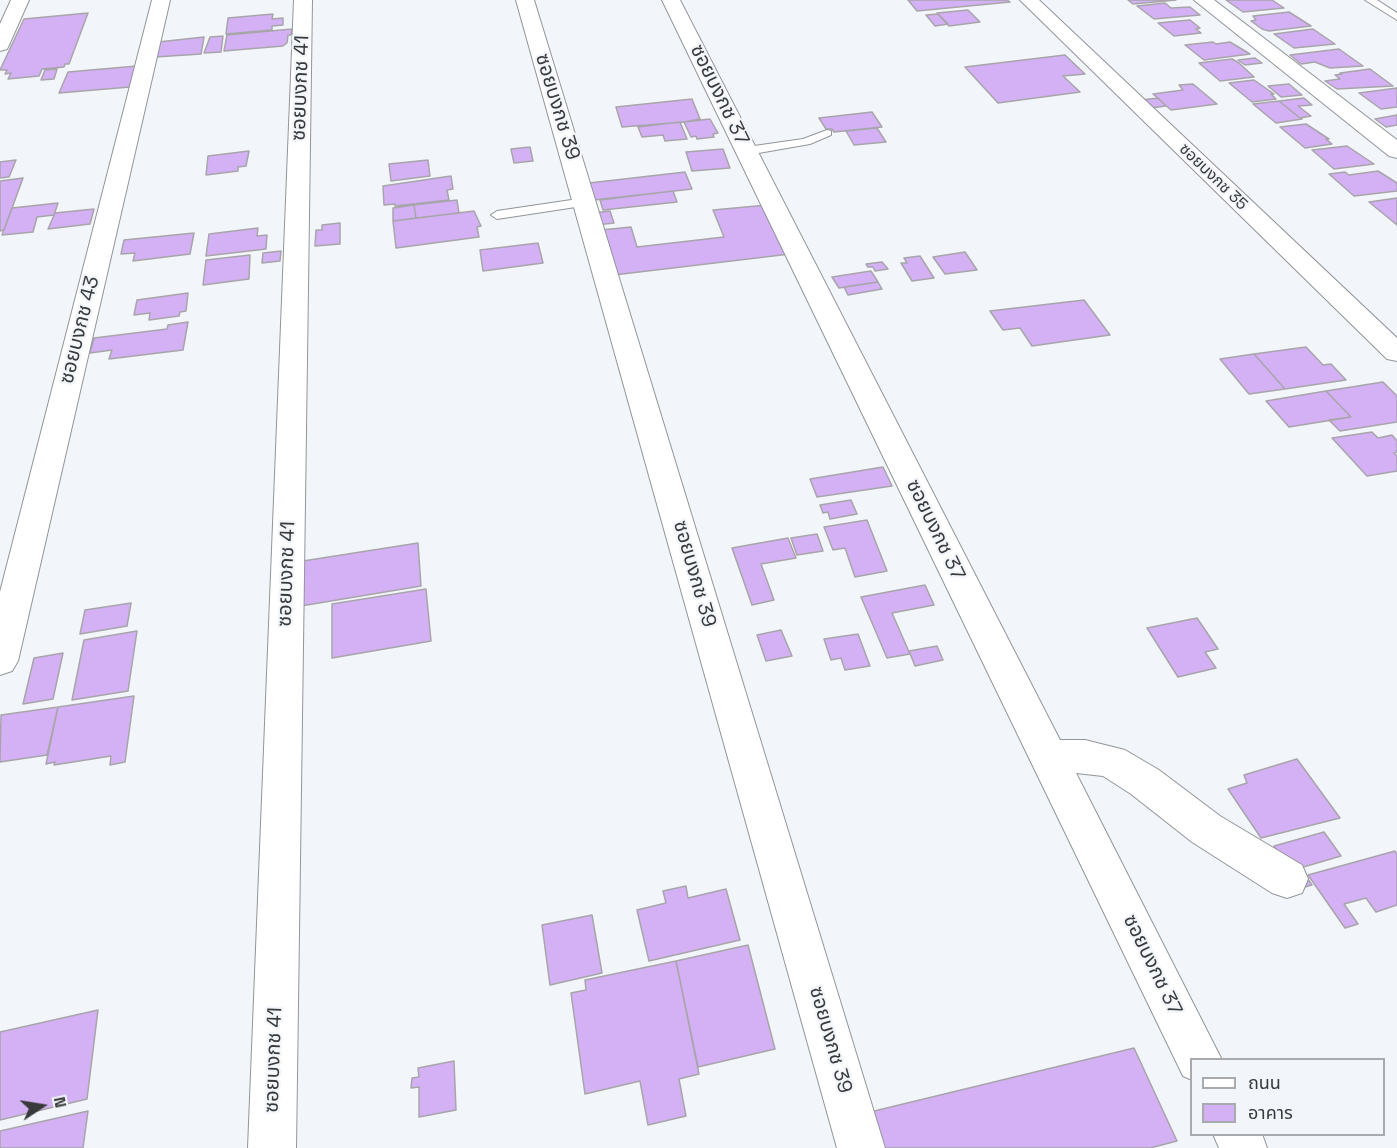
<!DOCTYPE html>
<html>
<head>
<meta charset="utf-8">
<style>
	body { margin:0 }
	#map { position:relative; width:1397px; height:1148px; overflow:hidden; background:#f2f5f9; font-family:"Space Grotesk","Noto Sans Thai",sans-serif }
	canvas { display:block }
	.legend { position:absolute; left:1190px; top:1058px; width:195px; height:78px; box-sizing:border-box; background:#f2f5f9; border:2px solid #a8aaad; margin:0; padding:8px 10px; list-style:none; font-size:18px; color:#38393b }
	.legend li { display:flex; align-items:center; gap:12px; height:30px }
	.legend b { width:30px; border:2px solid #a8aaad }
	.north { position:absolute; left:12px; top:1076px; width:60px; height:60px; -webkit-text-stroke:4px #f2f5f9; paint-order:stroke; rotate:78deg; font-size:16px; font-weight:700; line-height:24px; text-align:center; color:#38393b }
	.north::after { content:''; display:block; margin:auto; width:21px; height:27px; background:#38393b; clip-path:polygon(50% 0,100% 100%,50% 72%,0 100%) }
</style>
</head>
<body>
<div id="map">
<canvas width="1397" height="1148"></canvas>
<ul class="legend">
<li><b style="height:8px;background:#fff"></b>ถนน</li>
<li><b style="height:16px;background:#d3b1f4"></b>อาคาร</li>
</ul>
<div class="north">N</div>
</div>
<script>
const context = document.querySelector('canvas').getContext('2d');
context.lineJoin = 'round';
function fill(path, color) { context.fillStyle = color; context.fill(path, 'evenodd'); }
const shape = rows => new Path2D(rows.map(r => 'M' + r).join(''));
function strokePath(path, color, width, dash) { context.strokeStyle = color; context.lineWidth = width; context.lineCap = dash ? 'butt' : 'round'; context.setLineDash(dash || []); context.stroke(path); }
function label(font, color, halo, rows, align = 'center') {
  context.font = font + ' "Space Grotesk","Noto Sans Thai",sans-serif'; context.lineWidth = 4.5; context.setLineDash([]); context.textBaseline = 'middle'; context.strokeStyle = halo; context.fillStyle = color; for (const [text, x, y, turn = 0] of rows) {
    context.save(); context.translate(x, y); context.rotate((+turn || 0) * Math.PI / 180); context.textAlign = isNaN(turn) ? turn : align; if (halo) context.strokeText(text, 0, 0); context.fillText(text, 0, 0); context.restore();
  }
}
const building = shape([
	[908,0,1007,0,1010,2,917,11,908,0],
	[1128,0,1176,0,1133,4,1128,0],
	[1226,0,1272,0,1284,8,1243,12,1226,0],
	[1165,3,1171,8,1190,7,1200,15,1154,19,1137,6,1165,3],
	[968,10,980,22,949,26,937,13,968,10],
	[1289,12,1311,26,1269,31,1262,29,1251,21,1256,20,1253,16,1289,12],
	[88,13,69,64,65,64,64,67,42,69,39,76,8,79,11,73,5,74,7,70,0,70,24,19,88,13],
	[273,14,272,19,283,18,283,25,272,26,272,30,226,34,228,18,273,14],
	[938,14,948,24,935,26,926,15,938,14],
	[1190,20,1200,28,1196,29,1201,33,1174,36,1158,23,1190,20],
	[292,29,291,35,288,35,287,43,283,46,224,51,227,35,292,29],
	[1313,29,1335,44,1294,48,1274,34,1313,29],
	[223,36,221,52,204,53,210,37,223,36],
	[204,37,201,54,155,57,158,42,204,37],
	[1213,42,1216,44,1230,42,1250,54,1204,60,1185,45,1213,42],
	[1339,49,1363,66,1330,68,1315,62,1301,64,1290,55,1339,49],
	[1065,55,1085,74,1063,76,1080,92,998,103,965,67,1065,55],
	[1255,58,1262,63,1245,65,1238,60,1255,58],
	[1232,59,1239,63,1254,77,1220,81,1199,63,1232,59],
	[137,66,130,87,59,93,68,72,137,66],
	[57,69,54,79,41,80,45,70,57,69],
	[1370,69,1393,86,1337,89,1325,81,1340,79,1335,75,1342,74,1340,73,1370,69],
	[1254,80,1274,94,1271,94,1276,99,1252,102,1229,83,1254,80],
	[1193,84,1217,104,1171,110,1153,94,1183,90,1179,85,1193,84],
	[1289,84,1302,95,1281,97,1268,86,1289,84],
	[1397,88,1397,107,1381,109,1359,93,1397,88],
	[1158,98,1166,106,1151,108,1142,100,1158,98],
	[1304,98,1312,105,1298,106,1311,116,1300,118,1279,101,1304,98],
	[692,99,700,119,684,122,622,127,616,107,692,99],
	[1279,101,1300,118,1302,119,1276,123,1253,104,1279,101],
	[872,112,882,127,834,132,832,129,826,129,819,118,872,112],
	[1397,115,1397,125,1386,127,1375,119,1397,115],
	[710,119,718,133,713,134,714,137,697,139,696,136,691,137,684,122,710,119],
	[680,122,687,139,665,141,663,135,642,137,638,127,680,122],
	[1306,124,1329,139,1326,139,1332,144,1305,148,1280,127,1306,124],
	[877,128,886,142,854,145,846,131,877,128],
	[1347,146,1374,164,1334,169,1312,150,1347,146],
	[530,147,533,161,514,163,511,149,530,147],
	[723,149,730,168,692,171,686,152,723,149],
	[249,151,246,166,238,167,238,171,206,175,208,156,249,151],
	[16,160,9,177,0,178,0,162,16,160],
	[428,160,430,176,391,181,389,164,428,160],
	[1378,171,1397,183,1397,191,1354,196,1329,174,1345,172,1349,175,1378,171],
	[685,172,692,189,594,200,589,183,685,172],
	[451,176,453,189,447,190,449,200,395,206,395,204,384,205,383,186,451,176],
	[23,178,4,230,0,231,0,181,23,178],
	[673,191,677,202,603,210,600,200,673,191],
	[1397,198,1397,225,1369,202,1397,198],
	[457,200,459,213,416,218,414,205,457,200],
	[58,203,54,215,37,217,33,232,2,235,12,208,58,203],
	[414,205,416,218,393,221,393,208,414,205],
	[767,205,790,254,614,275,601,230,631,227,637,247,724,237,713,210,767,205],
	[94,209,90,224,48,229,55,213,94,209],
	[474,211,481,226,477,227,479,237,396,248,393,221,474,211],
	[610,211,614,223,596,225,593,213,610,211],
	[340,223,340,244,315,246,316,230,322,230,322,225,340,223],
	[258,228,257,236,267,235,266,249,206,256,209,234,258,228],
	[194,233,190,254,133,261,135,253,121,254,124,240,194,233],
	[538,243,543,263,483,271,480,250,538,243],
	[281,251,280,261,262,263,263,253,281,251],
	[965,252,977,270,945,274,933,257,965,252],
	[250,255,249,279,203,285,206,260,250,255],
	[920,256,934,278,912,281,901,263,907,263,904,258,920,256],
	[882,262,888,269,875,271,873,267,868,267,866,264,882,262],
	[871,271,878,282,839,288,832,277,871,271],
	[878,282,882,289,848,295,844,287,878,282],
	[188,293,186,311,180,312,179,316,149,320,150,313,134,315,137,300,188,293],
	[1084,300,1110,335,1032,346,1020,328,1003,330,990,311,1084,300],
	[188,322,183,350,109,359,112,350,90,353,94,338,167,329,168,325,188,322],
	[1306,347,1323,365,1331,364,1346,380,1285,389,1254,354,1306,347],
	[1254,354,1285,389,1249,394,1220,359,1254,354],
	[1383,382,1397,396,1397,422,1340,431,1329,420,1351,417,1326,391,1383,382],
	[1326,391,1351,417,1289,427,1266,401,1326,391],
	[1372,432,1378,438,1392,435,1397,441,1397,452,1394,453,1397,456,1397,471,1367,476,1332,438,1372,432],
	[883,467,892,486,817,497,810,479,883,467],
	[851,500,857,514,830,519,828,512,823,513,820,505,851,500],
	[867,520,887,571,855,577,845,548,833,550,824,527,867,520],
	[817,534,823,551,797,555,791,538,817,534],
	[788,538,796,558,761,564,774,600,752,605,732,548,788,538],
	[418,543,421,586,301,606,303,561,418,543],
	[925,585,934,605,892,613,910,654,887,658,861,597,925,585],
	[426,589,431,641,332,658,332,604,426,589],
	[131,603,127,626,80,634,85,610,131,603],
	[1197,618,1218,649,1205,652,1216,668,1178,677,1147,628,1197,618],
	[781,630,792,656,766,661,757,635,781,630],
	[137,631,128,691,72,700,84,640,137,631],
	[858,634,870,666,845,670,841,658,831,660,824,639,858,634],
	[937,646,943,660,915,666,909,651,937,646],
	[63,653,53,699,23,704,34,658,63,653],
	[134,696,125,762,110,765,111,756,54,765,55,762,46,764,58,707,134,696],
	[58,707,47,755,0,762,1,715,58,707],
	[1297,759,1340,818,1261,838,1228,789,1247,783,1244,775,1297,759],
	[1324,832,1341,856,1300,868,1312,885,1301,888,1274,846,1324,832],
	[1395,851,1397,854,1397,905,1376,912,1366,898,1344,904,1358,924,1345,928,1308,875,1395,851],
	[686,886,688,898,726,889,740,940,649,961,637,910,666,903,663,891,686,886],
	[592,915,602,973,550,985,542,925,592,915],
	[748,945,775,1049,698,1067,676,961,748,945],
	[676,961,699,1074,679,1079,686,1116,648,1125,640,1081,585,1094,571,993,586,990,585,980,676,961],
	[98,1010,87,1099,0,1120,0,1032,98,1010],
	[1134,1048,1177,1141,1150,1148,877,1148,866,1113,1134,1048],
	[454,1061,456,1110,419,1117,419,1087,411,1088,412,1078,419,1077,418,1068,454,1061],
	[88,1111,83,1148,0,1148,0,1131,88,1111]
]);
const lane = shape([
	[1365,0,1377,0,1397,13,1397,20,1365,0],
	[827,130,831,131,831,135,810,144,747,155,741,151,747,147,803,139,827,130],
	[585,198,591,202,589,205,497,219,491,215,497,211,585,198]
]);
const street = shape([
	[11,0,29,0,9,45,7,49,0,51,0,24,11,0],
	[152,0,170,0,18,661,12,671,0,675,0,592,152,0],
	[294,0,312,0,296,1148,248,1148,294,0],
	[516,0,534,0,885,1148,837,1148,516,0],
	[662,0,680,0,1060,740,1085,740,1125,750,1159,770,1220,816,1302,865,1308,879,1302,893,1287,898,1272,893,1192,842,1131,794,1103,776,1076,773,1222,1060,1192,1060,1192,1080,1183,1076,662,0],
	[1020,0,1039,0,1397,338,1397,361,1387,359,1020,0],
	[1194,0,1214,0,1397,140,1397,158,1389,156,1194,0],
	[1213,1134,1262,1134,1267,1148,1219,1148,1213,1134]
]);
const farStreetnames = [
	["ซอยบงกช 35",1213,177,44]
];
const streetNames = [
	["ซอยบงกช 41",301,88,-88],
	["ซอยบงกช 37",719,95,64],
	["ซอยบงกช 39",557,107,73],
	["ซอยบงกช 43",80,330,-76],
	["ซอยบงกช 37",935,530,64],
	["ซอยบงกช 41",287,574,-88],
	["ซอยบงกช 39",694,574,74],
	["ซอยบงกช 37",1152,965,64],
	["ซอยบงกช 39",830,1040,74],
	["ซอยบงกช 41",274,1060,-88]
];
fill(building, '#d3b1f4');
strokePath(building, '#a8a5aa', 1.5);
strokePath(lane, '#929599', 2);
strokePath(street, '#929599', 2);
fill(lane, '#fff');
fill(street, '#fff');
label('16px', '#38393b', '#f2f5f9', farStreetnames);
label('20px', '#38393b', '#f2f5f9', streetNames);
</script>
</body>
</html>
